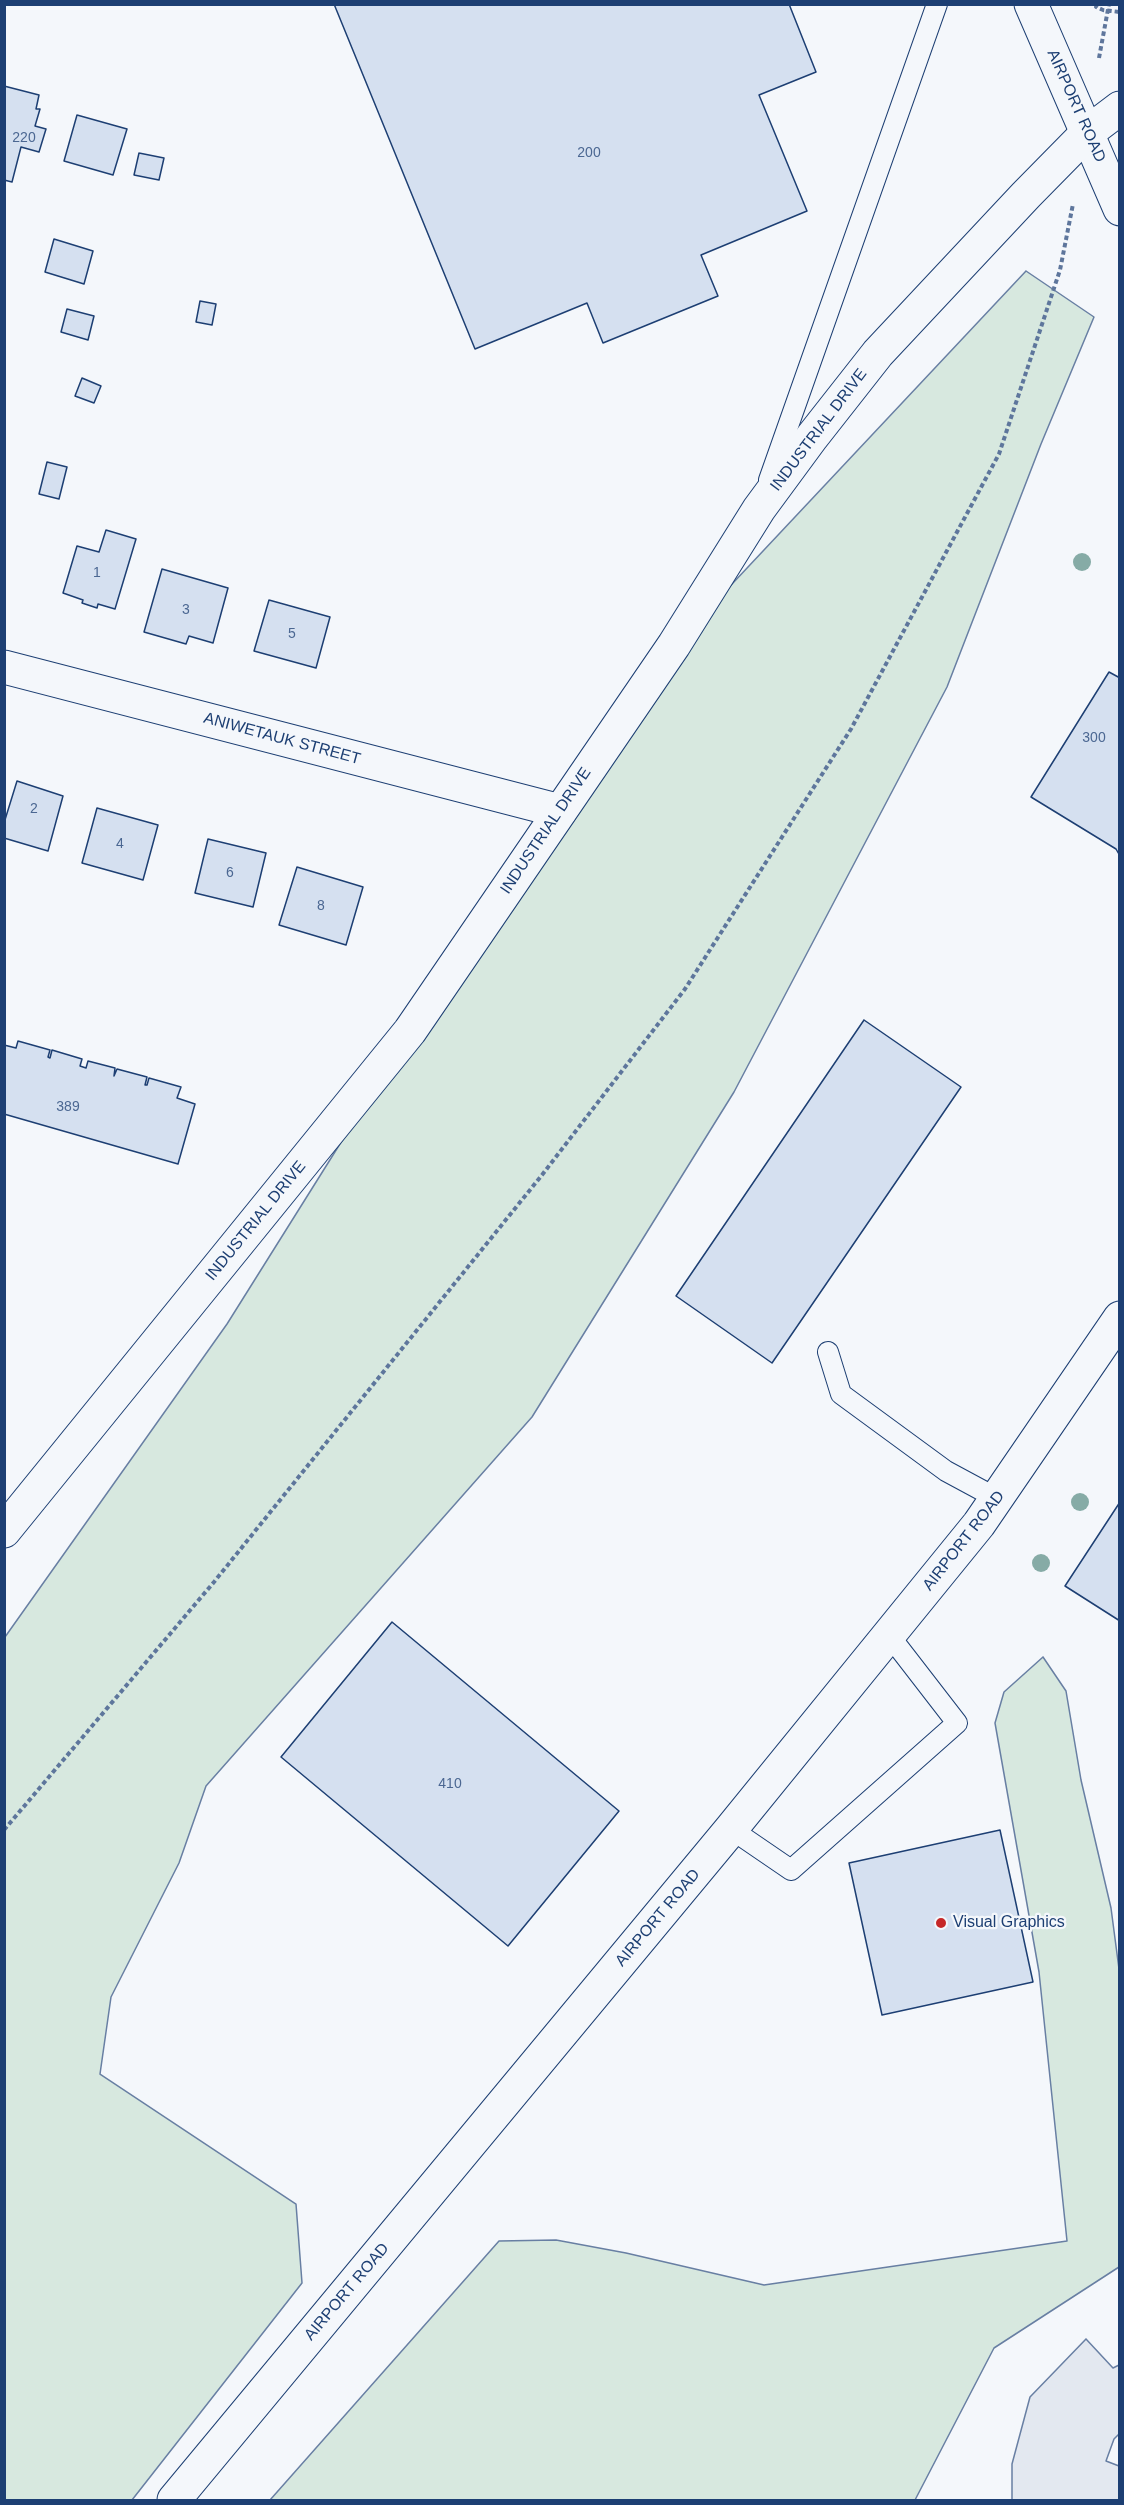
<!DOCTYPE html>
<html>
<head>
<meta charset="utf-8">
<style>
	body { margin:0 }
	#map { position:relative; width:1124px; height:2505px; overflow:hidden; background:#f4f7fb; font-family:Arial,sans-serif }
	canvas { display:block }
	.frame { position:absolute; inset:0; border:6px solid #1d3f73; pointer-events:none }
</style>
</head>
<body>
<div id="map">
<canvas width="1124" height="2505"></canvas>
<div class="frame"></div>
</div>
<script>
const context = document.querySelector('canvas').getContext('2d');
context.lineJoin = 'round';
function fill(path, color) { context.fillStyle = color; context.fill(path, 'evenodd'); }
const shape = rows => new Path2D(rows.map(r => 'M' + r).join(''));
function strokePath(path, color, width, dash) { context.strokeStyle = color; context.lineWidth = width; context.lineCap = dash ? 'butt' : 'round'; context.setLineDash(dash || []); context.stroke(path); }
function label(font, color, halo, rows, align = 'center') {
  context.font = font + ' Arial,sans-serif'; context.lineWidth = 4.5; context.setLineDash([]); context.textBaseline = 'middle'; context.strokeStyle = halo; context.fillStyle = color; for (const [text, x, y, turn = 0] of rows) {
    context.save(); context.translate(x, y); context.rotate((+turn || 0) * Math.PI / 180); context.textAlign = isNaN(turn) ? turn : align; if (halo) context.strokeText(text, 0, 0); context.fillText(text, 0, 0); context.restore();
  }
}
const green = shape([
	[1026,271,1094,317,1041,444,947,687,734,1092,532,1417,206,1786,179,1863,111,1997,100,2074,296,2204,302,2283,132,2500,5,2500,5,1637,227,1324,609,715,1026,271],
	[1043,1657,1066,1691,1081,1780,1111,1908,1119,1969,1119,2267,994,2348,915,2500,270,2500,499,2241,556,2240,626,2253,764,2285,1067,2241,1039,1972,995,1723,1004,1692,1043,1657]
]);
const parking = shape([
	[1086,2339,1113,2368,1119,2365,1119,2434,1114,2439,1106,2461,1119,2466,1119,2500,1012,2500,1012,2464,1030,2397,1086,2339]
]);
const building = shape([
	[334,4,789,4,816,72,759,95,807,211,701,255,718,296,603,343,587,303,475,349,334,4],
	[4,86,39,95,36,109,40,109,35,126,46,129,39,152,21,147,12,182,4,180,4,86],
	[77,115,127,129,113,175,64,161,77,115],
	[139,153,164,158,159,180,134,175,139,153],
	[54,239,93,251,84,284,45,272,54,239],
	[200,301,216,304,212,325,196,322,200,301],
	[67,309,94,316,88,340,61,332,67,309],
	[82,378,101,386,94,403,75,396,82,378],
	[47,462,67,467,59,499,39,494,47,462],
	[106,530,136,539,115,609,98,604,97,608,82,603,83,600,63,593,77,546,99,552,106,530],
	[162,569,228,588,213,643,189,636,186,644,144,632,162,569],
	[269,600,330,617,316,668,254,651,269,600],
	[1109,672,1120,678,1120,856,1116,849,1031,797,1109,672],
	[17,781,63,796,48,851,4,838,4,823,17,781],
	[97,808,158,825,143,880,82,863,97,808],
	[208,839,266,853,253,907,195,893,208,839],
	[297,867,363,887,346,945,279,925,297,867],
	[864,1020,961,1087,772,1363,676,1296,864,1020],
	[18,1041,50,1050,48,1057,50,1058,52,1050,82,1059,80,1066,86,1068,88,1061,115,1068,114,1076,117,1069,147,1077,145,1085,147,1085,149,1078,181,1087,177,1098,195,1104,178,1164,4,1114,4,1045,16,1048,18,1041],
	[1120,1502,1120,1621,1065,1586,1120,1502],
	[392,1622,619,1811,508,1946,281,1757,392,1622],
	[1000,1830,1033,1982,882,2015,849,1863,1000,1830]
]);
const path = shape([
	[1097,4,1096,7,1103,10,1120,12],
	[1099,58,1109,4],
	[4,1830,214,1582,542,1175,685,989,851,729,999,454,1060,270,1073,204]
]);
const service = shape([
	[769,480,937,4],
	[828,1352,841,1394,946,1471,998,1499],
	[731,1829,791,1870,957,1723,889,1635]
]);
const minor = shape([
	[1031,4,1120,209],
	[4,667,560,811],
	[174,2500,731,1829,979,1524,1120,1318]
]);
const tertiary = shape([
	[4,1531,410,1031,674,645,759,509,812,437,878,353,1026,195,1087,133,1120,108]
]);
const trees = [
	[1082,562],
	[1080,1502],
	[1041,1563]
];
const markers = [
	[941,1923,6,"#c62828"]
];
const numberNames = [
	["220",24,138],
	["200",589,153],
	["1",97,573],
	["3",186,610],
	["5",292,634],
	["300",1094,738],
	["2",34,809],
	["4",120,844],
	["6",230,873],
	["8",321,906],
	["389",68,1107],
	["410",450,1784]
];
const streetNames = [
	["AIRPORT ROAD",1076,106,66],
	["INDUSTRIAL DRIVE",819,430,-53],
	["ANIWETAUK STREET",282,739,15],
	["INDUSTRIAL DRIVE",546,831,-56],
	["INDUSTRIAL DRIVE",256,1221,-51],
	["AIRPORT ROAD",964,1541,-52],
	["AIRPORT ROAD",658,1918,-50],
	["AIRPORT ROAD",347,2292,-50]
];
const poiNames = [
	["Visual Graphics",953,1923]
];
fill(green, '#d7e8df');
strokePath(green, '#687fa3', 1.5);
fill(parking, '#e3e8f0');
strokePath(parking, '#687fa3', 1.5);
fill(building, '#d5e0f0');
strokePath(building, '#1d3f73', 1.5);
strokePath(service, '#1d3f73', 22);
strokePath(minor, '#1d3f73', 35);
strokePath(tertiary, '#1d3f73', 35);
strokePath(path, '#5e769c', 4, [4.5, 3]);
strokePath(service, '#f4f7fb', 20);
strokePath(minor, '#f4f7fb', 33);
strokePath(tertiary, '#f4f7fb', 33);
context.fillStyle = '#86aba6';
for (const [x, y] of trees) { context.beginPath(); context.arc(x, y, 9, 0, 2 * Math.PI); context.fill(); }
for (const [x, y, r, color] of markers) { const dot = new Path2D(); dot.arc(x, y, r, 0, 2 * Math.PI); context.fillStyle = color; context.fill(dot); strokePath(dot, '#f4f7fb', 2); }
label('14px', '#4b6792', null, numberNames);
label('16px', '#1d3f73', '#f4f7fb', streetNames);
label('16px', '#1d3f73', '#f4f7fb', poiNames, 'left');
</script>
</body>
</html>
